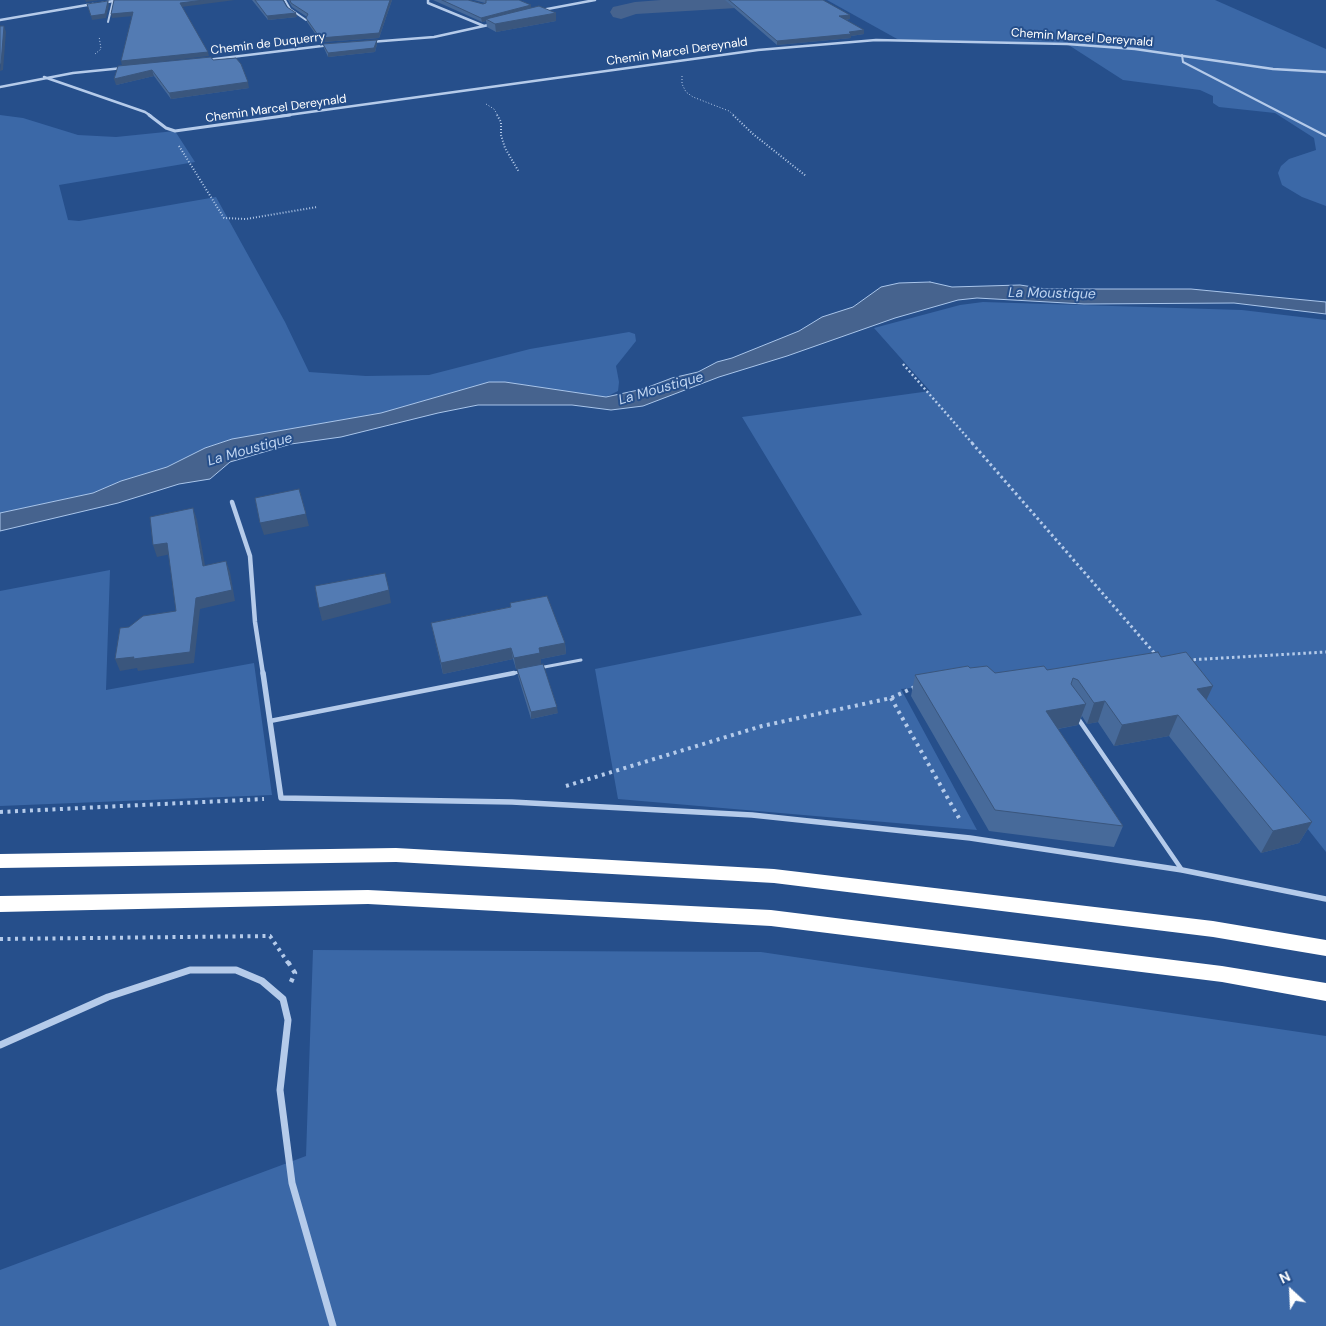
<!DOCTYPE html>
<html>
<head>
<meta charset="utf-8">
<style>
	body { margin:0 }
	#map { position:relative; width:1326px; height:1326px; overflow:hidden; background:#264f8b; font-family:"DM Sans",sans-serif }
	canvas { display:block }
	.north { position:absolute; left:1266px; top:1266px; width:50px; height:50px; -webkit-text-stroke:4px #264f8b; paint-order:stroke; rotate:335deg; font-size:14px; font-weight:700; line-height:20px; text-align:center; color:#fff }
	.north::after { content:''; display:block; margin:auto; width:18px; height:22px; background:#fff; clip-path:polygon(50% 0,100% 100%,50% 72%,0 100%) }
</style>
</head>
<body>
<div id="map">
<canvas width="1326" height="1326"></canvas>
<div class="north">N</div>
</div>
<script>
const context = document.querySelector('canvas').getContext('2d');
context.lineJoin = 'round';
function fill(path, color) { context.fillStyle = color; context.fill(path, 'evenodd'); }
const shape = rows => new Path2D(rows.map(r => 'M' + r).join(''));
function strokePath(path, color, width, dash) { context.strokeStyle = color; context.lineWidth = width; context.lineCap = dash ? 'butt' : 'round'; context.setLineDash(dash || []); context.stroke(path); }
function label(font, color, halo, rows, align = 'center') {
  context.font = font + ' "DM Sans",sans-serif'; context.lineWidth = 4; context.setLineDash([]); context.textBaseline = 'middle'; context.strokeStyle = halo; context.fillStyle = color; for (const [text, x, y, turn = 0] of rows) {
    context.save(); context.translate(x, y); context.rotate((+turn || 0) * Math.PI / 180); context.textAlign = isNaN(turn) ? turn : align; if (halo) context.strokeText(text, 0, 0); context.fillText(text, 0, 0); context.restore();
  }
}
const green = shape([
	[827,0,1215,0,1326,49,1326,206,1302,197,1282,185,1278,173,1281,166,1289,159,1316,150,1314,138,1275,113,1219,107,1213,103,1213,96,1200,90,1123,80,1067,44,899,40],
	[0,115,23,118,78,135,116,137,175,131,195,162,59,185,68,220,79,221,216,197,285,322,309,372,366,376,429,375,530,349,629,332,635,334,636,341,616,366,619,382,618,391,606,397,505,382,489,382,381,413,232,439,205,448,167,467,121,481,93,493,0,513],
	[983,302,1242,310,1326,320,1326,852,1179,666,901,689,977,830,618,799,595,669,862,615,742,417,930,391,874,328,960,305],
	[110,570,106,690,254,663,272,795,0,806,0,591],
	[313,950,761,952,1326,1036,1326,1326,0,1326,0,1270,306,1156]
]);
const water = shape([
	[930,282,952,287,1020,285,1046,289,1191,289,1326,302,1326,314,1234,303,1084,304,977,298,958,300,895,318,787,356,719,377,643,406,611,410,572,405,478,405,438,413,341,437,291,444,230,462,210,479,179,484,118,503,0,531,0,513,93,493,121,481,167,467,205,448,232,439,381,413,489,382,505,382,606,397,643,389,672,378,698,372,717,362,732,358,799,331,822,317,853,307,881,287,899,283,930,282]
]);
const river = shape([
	[661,0,781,0,777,4,770,6,636,14,621,19,613,17,610,12,613,7,635,2,661,0]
]);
const pathFar5 = shape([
	[95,54,101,49,99,36],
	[682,76,682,84,686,92,693,97,729,111,735,116],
	[486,104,494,109,498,116]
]);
const pathFar4 = shape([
	[497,115,501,122,501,135,505,148,519,172],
	[733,115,753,134,806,176],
	[179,146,224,218,246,219,317,207]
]);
const pathFar3 = shape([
	[903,364,973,444]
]);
const pathFar2 = shape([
	[972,443,1157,656],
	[1188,660,1326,652]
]);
const pathFar1 = shape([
	[891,698,959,818],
	[566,786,762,726,891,698,915,687],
	[0,812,264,799],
	[0,939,270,936,288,963]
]);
const path = shape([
	[288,962,295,973,291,982]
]);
const laneFar2 = shape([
	[285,0,290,9,306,20],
	[108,22,113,1],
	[1182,55,1183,62,1326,136]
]);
const laneFar1 = shape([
	[539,668,581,660],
	[508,674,520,672]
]);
const lane = shape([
	[1077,717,1182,870],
	[270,721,514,673]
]);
const streetFar4 = shape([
	[428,0,428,3,484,26],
	[102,3,119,0],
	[542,10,595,0],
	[0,20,93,4],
	[370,42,434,37,493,24],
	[207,60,330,45],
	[44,77,145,112,151,116],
	[0,87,73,73,123,68],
	[281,116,758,50,876,40,1067,44,1135,49,1273,69,1326,72]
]);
const streetFar3 = shape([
	[149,115,166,128,175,131,290,115]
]);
const streetFar2 = shape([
	[232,502,250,556,255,622,263,674]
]);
const streetFar1 = shape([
	[263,673,281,798,512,802,752,815,970,838,1182,870,1326,899]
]);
const street = shape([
	[0,1045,108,997,190,970,236,970,262,981,283,999,288,1020,280,1090,292,1183,333,1326]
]);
const highway = shape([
	[396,848,774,869,1213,921,1326,940,1326,956,1213,937,774,883,396,862,0,868,0,854,396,848],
	[368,890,771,910,1222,966,1326,983,1326,1001,1222,982,771,926,368,904,0,912,0,896,368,890]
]);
const wall = shape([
	[252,0,283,0,287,7,297,17,268,20],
	[288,0,392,0,379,38,321,42,307,22,307,17,292,7],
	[433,0,468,0,483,4,485,3,474,0,519,0,531,8,556,13,556,21,496,32,487,27,486,21,482,22],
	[725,0,823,0,850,19,845,20,864,34,851,36,851,38,777,45],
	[377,40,377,44,375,52,328,57,324,48,323,44],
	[213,60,249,88,171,99,154,76,116,85,118,66],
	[510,603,565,643,566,654,541,659,541,664,516,669,513,659,443,674,431,623,510,607],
	[1161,657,1207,700,1312,822,1299,843,1261,853,1169,736,1114,746,1098,722,1087,724,1082,716,1078,725,1058,729,1123,826,1114,847,989,831,911,696,915,675,970,668,995,673,1047,670],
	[517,669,558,713,531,719,518,676]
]);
const shadedWall = shape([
	[85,0,100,0,86,2],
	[204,0,235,0,181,7,180,3],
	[390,0,392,0,379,38,321,42,320,38],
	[108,1,109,5,106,18,92,20,91,16],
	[531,5,531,9,486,19,486,21,482,22,481,18],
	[133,12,134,16,112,18,111,14],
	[296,13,297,17,268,20,267,16],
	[556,13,556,21,496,32,495,24],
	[850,15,850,19,838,20,839,16],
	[4,26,6,32,3,70,0,71],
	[864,30,864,34,851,36,851,38,777,45,777,41],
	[377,40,377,44,375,52,328,57,328,53],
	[208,52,209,56,122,66,121,61],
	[152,70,154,76,116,85,114,79],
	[248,82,249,88,171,99,169,93],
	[193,508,197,520,207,577,203,566],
	[306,514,309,526,264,535,260,523],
	[167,543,171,554,157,557,153,545],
	[226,561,230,572,235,601,200,609,194,663,138,671,137,668,120,671,115,659,134,657,196,598],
	[389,590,391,603,322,621,319,608],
	[565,643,566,654,541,659,541,664,516,669,514,658,539,648],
	[511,648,513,659,443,674,441,663],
	[1213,686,1203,707,1197,689],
	[1105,701,1098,722,1087,724,1094,703],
	[1086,704,1078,725,1040,732,1046,711],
	[557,707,558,713,531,719,531,712],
	[1178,715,1169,736,1114,746,1122,725],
	[1312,822,1299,843,1261,853,1273,831]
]);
const building = shape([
	[114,0,204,0,180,3,208,52,121,61,133,12,111,14,114,0],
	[255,0,283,0,287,7,296,13,267,16,255,0],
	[290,0,390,0,379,33,320,38,306,18,308,14,291,3,290,0],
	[442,0,468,0,483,4,486,3,486,0,519,0,531,5,481,18,442,0],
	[729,0,823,0,850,15,839,16,864,30,849,32,851,34,777,41,729,0],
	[108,1,105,14,91,16,87,4,108,1],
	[539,6,556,13,495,24,486,19,539,6],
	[0,26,4,26,1,64,0,64,0,26],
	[377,40,374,48,328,53,323,44,377,40],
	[211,57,213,60,236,58,241,64,248,82,169,93,152,70,114,79,118,66,211,57],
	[299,489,306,514,260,523,255,498,299,489],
	[193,508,203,566,226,561,232,590,196,598,190,652,133,659,134,657,115,659,120,628,129,627,143,616,176,611,167,543,153,545,150,517,193,508],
	[385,573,389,590,319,608,315,586,385,573],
	[547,596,565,643,539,648,540,653,514,658,511,648,441,663,431,623,511,607,510,603,547,596],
	[1158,652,1161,657,1186,652,1213,686,1197,689,1312,822,1273,831,1178,715,1122,725,1105,701,1094,703,1078,680,1073,678,1071,684,1086,704,1046,711,1123,826,995,810,915,675,968,666,970,668,987,666,995,673,1044,666,1047,670,1158,652],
	[543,664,557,707,531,712,517,669,543,664]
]);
const farStreetnames = [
	["Chemin Marcel Dereynald",1082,38,4],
	["Chemin de Duquerry",268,44,-7],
	["Chemin Marcel Dereynald",677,52,-8],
	["Chemin Marcel Dereynald",276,109,-8]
];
const farWaternames = [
	["La Moustique",1052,294,1],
	["La Moustique",661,389,-16],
	["La Moustique",250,450,-16]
];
fill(green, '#3b68a7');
fill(water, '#46638e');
strokePath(water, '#a9c5ea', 1);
fill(river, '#46638e');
strokePath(pathFar5, '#b5cbea', 1, [1, 2]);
strokePath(pathFar4, '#b5cbea', 2, [1, 2]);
strokePath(pathFar3, '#b5cbea', 2.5, [2, 2.5]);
strokePath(pathFar2, '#b5cbea', 3, [2.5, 3]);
strokePath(pathFar1, '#b5cbea', 4, [3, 4.5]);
strokePath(path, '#b5cbea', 4.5, [4, 5.5]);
strokePath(laneFar2, '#b5cbea', 2);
strokePath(laneFar1, '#b5cbea', 3);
strokePath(lane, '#b5cbea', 4.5);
strokePath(streetFar4, '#b5cbea', 2.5);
strokePath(streetFar3, '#b5cbea', 3);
strokePath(streetFar2, '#b5cbea', 4.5);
strokePath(streetFar1, '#b5cbea', 5.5);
strokePath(street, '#b5cbea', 7);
fill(highway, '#fff');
fill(wall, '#476a9a');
fill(shadedWall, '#3a567d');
fill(building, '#537bb3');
strokePath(building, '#3a567d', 1);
label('12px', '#fff', '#264f8b', farStreetnames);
label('italic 14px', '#c0d5f1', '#264f8b', farWaternames);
</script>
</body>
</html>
